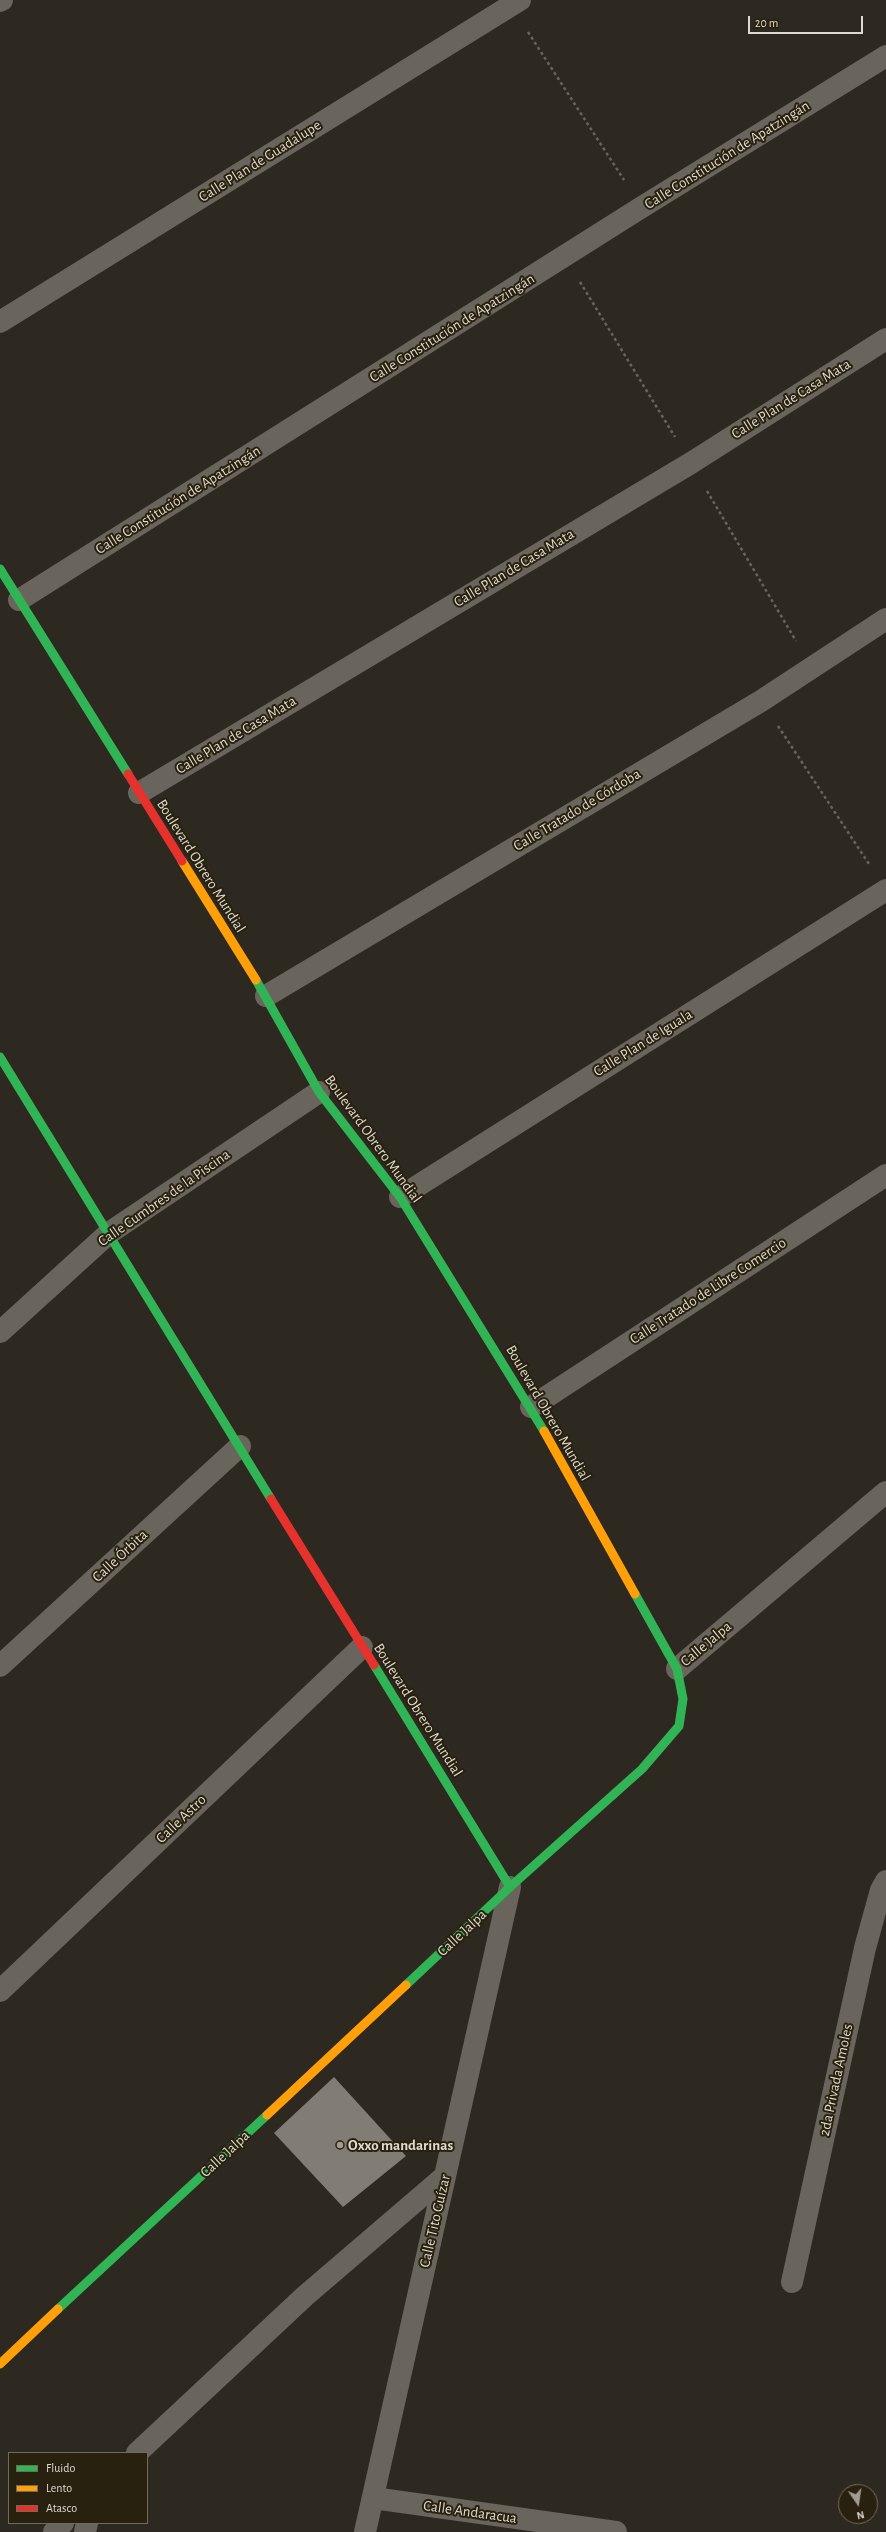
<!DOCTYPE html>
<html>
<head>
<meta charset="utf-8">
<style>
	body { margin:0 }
	#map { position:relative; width:886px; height:2532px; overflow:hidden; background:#2d2920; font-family:"Alegreya Sans",sans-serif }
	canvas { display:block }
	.legend { position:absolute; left:8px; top:2452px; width:140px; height:72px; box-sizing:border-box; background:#292110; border:1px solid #726b5c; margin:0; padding:5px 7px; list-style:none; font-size:12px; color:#dfdacf }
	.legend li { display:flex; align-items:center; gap:8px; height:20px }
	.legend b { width:20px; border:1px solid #726b5c }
	.north { position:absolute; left:838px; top:2484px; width:40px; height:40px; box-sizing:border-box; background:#292110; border:1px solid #726b5c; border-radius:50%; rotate:167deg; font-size:11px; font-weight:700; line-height:16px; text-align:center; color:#dfdacf }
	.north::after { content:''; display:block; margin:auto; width:14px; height:18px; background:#a19c92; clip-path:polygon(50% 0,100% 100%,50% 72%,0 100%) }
	.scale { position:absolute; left:748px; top:16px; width:115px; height:18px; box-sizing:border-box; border:2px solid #dfdacf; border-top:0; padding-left:5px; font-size:12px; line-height:14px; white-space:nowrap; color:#dfdacf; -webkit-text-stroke:3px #292110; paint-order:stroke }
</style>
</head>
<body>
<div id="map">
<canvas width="886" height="2532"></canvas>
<ul class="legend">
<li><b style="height:5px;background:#30b455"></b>Fluido</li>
<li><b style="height:5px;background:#ff9f0a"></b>Lento</li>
<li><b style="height:5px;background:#e5322d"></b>Atasco</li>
</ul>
<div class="north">N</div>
<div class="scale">20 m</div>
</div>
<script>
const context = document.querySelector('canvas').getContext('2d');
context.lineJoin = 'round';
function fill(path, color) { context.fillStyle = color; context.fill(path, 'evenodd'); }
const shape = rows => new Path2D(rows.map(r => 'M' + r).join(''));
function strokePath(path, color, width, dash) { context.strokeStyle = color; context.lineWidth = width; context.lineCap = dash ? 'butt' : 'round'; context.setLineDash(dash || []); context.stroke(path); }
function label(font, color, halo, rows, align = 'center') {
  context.font = font + ' "Alegreya Sans",sans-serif'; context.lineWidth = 4; context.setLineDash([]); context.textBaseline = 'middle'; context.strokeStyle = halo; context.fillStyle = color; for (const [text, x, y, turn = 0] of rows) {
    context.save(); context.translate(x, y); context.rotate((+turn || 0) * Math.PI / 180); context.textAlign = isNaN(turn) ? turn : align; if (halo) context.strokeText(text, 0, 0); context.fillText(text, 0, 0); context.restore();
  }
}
const building = shape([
	[334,2077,406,2156,343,2207,274,2133]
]);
const path = shape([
	[528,32,624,180],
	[580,282,675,437],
	[707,491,796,641],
	[778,726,869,864]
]);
const street = shape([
	[0,1,2,0],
	[0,322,520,0],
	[19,600,642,207,886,56],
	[139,793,691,463,886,339],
	[266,996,761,701,886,619],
	[400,1197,886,890],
	[0,1332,109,1233,319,1092],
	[531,1407,886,1175],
	[0,1666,240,1446],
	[677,1669,886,1492],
	[0,1991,362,1647],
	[792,2282,865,1948,881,1890,886,1881],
	[137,2453,305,2296,445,2176],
	[373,2498,616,2532],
	[54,2532,63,2523],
	[85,2532,87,2523],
	[365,2532,510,1887]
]);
const fast = shape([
	[0,569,128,774],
	[256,980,319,1092,400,1197,544,1431],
	[0,1057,271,1499],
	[374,1665,510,1887],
	[406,1985,510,1887,642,1769,679,1726,683,1699,677,1669,635,1594],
	[58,2309,267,2115]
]);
const slow = shape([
	[182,861,256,980],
	[544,1431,635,1594],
	[267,2115,406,1985],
	[0,2364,58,2309]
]);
const jam = shape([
	[128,774,182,861],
	[271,1499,374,1665]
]);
const markers = [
	[340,2145,4,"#a19c92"]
];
const streetNames = [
	["Calle Constitución de Apatzingán",727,155,-32],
	["Calle Plan de Guadalupe",260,161,-32],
	["Calle Constitución de Apatzingán",452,328,-32],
	["Calle Plan de Casa Mata",791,399,-32],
	["Calle Constitución de Apatzingán",178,500,-32],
	["Calle Plan de Casa Mata",514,568,-31],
	["Calle Plan de Casa Mata",236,735,-31],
	["Calle Tratado de Córdoba",577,810,-31],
	["Boulevard Obrero Mundial",201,866,58],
	["Calle Plan de Iguala",643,1043,-32],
	["Boulevard Obrero Mundial",373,1139,54],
	["Calle Cumbres de la Piscina",164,1198,-35],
	["Calle Tratado de Libre Comercio",708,1291,-33],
	["Boulevard Obrero Mundial",548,1413,60],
	["Calle Órbita",120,1556,-43],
	["Calle Jalpa",706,1644,-40],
	["Boulevard Obrero Mundial",418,1710,58],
	["Calle Astro",181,1819,-44],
	["Calle Jalpa",462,1933,-43],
	["2da Privada Amoles",836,2080,-78],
	["Calle Jalpa",225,2154,-43],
	["Calle Tito Guízar",435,2221,-77],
	["Calle Andaracua",470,2512,8]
];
const poiNames = [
	["Oxxo mandarinas",348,2145]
];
fill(building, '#817c74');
strokePath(path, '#68635c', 2.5, [3, 3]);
strokePath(street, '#69645c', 22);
strokePath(fast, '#30b455', 9);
strokePath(slow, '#ff9f0a', 9);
strokePath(jam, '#e5322d', 9);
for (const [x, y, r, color] of markers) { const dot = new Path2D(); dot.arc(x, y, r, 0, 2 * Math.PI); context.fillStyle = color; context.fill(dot); strokePath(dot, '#292110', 1.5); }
label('15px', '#dfdacf', '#292110', streetNames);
label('bold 15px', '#dfdacf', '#292110', poiNames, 'left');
</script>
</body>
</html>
